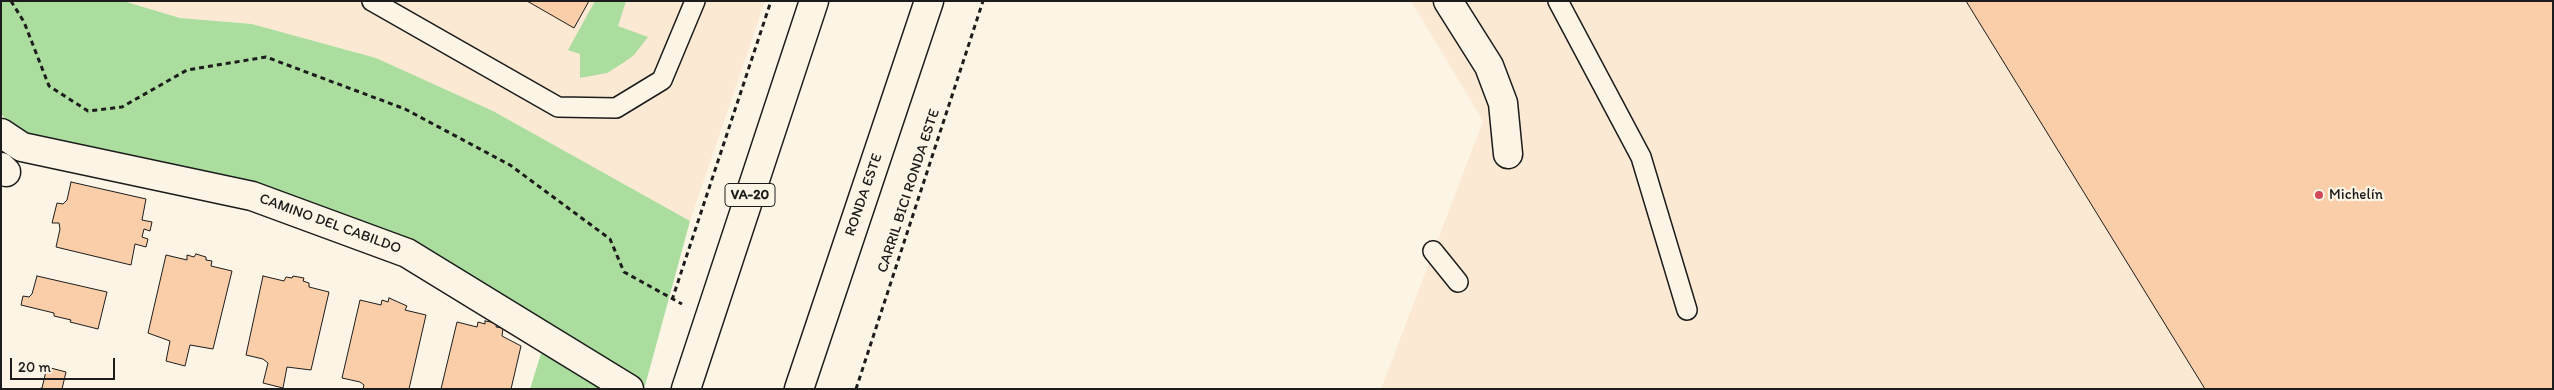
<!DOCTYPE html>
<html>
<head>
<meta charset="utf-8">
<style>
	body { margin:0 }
	#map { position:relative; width:2554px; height:390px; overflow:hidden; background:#fcf5e5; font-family:Itim,sans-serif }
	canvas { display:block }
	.frame { position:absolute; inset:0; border:2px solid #1c1c1c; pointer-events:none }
	.scale { position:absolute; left:10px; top:358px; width:105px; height:22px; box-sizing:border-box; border:2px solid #1c1c1c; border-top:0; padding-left:6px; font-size:15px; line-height:18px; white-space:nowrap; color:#1c1c1c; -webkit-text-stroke:4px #fcf5e5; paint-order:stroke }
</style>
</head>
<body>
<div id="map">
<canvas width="2554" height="390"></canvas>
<div class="frame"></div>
<div class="scale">20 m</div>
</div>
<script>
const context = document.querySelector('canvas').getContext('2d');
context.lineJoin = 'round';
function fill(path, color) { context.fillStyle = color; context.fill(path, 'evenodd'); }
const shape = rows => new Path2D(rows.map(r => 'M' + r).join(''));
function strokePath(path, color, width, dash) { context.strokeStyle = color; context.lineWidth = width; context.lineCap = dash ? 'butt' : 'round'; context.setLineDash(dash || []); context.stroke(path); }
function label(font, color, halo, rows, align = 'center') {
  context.font = font + ' Itim,sans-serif'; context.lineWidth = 4.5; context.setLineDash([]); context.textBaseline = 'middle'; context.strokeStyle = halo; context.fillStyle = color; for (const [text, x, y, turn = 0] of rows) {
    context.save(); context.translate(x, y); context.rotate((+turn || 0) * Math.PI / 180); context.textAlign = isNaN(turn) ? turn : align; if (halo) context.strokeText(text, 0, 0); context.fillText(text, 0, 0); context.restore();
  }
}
const built = shape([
	[123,1,765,1,690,221,493,111,376,58,252,24,180,18],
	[1411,1,2553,1,2553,389,1381,389,1483,121]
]);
const green = shape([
	[1,1,123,1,180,18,252,24,376,58,493,111,690,221,645,386,591,350,395,237,14,133,1,113],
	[595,1,626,1,618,26,648,37,634,55,623,63,607,73,580,78,580,54,568,50],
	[543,347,617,389,530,389]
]);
const building = shape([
	[527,1,589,1,574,28,527,1],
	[1966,1,2553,1,2553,389,2205,389,1966,1],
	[71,182,146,199,142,220,152,222,150,231,144,229,142,237,148,239,146,247,135,244,131,265,56,247,60,229,59,223,52,223,57,203,63,204,67,200,71,182],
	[196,254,206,257,206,260,212,261,211,266,232,271,213,349,190,345,185,366,166,361,170,341,148,333,166,255,187,260,187,255,194,257,196,254],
	[37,276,107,292,98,329,70,322,71,320,54,316,54,313,21,305,23,296,29,297,32,294,37,276],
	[263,276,284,281,286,277,292,278,293,276,304,278,303,281,309,283,309,287,329,292,311,370,287,367,283,388,263,383,268,363,263,359,246,355,263,276],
	[389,298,407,306,405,310,426,315,409,389,363,389,364,385,360,382,342,378,360,300,381,305,382,300,388,302,389,298],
	[485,321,497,323,496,327,503,328,502,336,521,346,511,389,441,389,457,322,477,327,478,322,485,324,485,321],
	[47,367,66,372,62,389,37,389,42,388,47,367]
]);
const path = shape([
	[11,1,24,22,49,86,88,111,122,107,187,70,266,57,405,109,510,165,610,239,624,272,682,304],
	[672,300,771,1],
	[856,389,983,1]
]);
const lane = shape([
	[372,1,558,107,616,108,662,80,695,1],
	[1558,1,1641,157,1687,310],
	[1433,251,1458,282]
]);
const street = shape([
	[1448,1,1489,66,1503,103,1508,154],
	[1,133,22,147,252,196,407,253,629,389],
	[1,167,6,172]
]);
const highway = shape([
	[686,389,814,1],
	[799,389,929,1]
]);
const markers = [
	[2319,195,5,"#d1495b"]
];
const shields = [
	[750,195,50]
];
const shieldNames = [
	["VA-20",750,195]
];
const streetNames = [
	["CARRIL BICI RONDA ESTE",909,191,-72],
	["RONDA ESTE",864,195,-71],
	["CAMINO DEL CABILDO",330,224,20]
];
const poiNames = [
	["Michelín",2329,195]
];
fill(built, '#fbe9d3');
fill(green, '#abdd9e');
fill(building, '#f9cea8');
strokePath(building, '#1c1c1c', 1);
strokePath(lane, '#1c1c1c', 22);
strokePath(street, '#1c1c1c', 31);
strokePath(highway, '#1c1c1c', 31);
strokePath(path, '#1c1c1c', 3, [5, 4]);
strokePath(lane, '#fcf5e5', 19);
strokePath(street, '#fcf5e5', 28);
strokePath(highway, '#fcf5e5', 28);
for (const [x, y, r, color] of markers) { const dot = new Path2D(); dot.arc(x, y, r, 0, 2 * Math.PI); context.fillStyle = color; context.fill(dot); strokePath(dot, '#fcf5e5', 2); }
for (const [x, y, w] of shields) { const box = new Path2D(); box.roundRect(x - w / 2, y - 11.5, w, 23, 4); context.fillStyle = '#fcf5e5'; context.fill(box); strokePath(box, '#1c1c1c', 1); }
label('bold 14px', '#1c1c1c', null, shieldNames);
label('15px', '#1c1c1c', '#fcf5e5', streetNames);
label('15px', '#1c1c1c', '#fcf5e5', poiNames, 'left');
</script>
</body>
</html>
